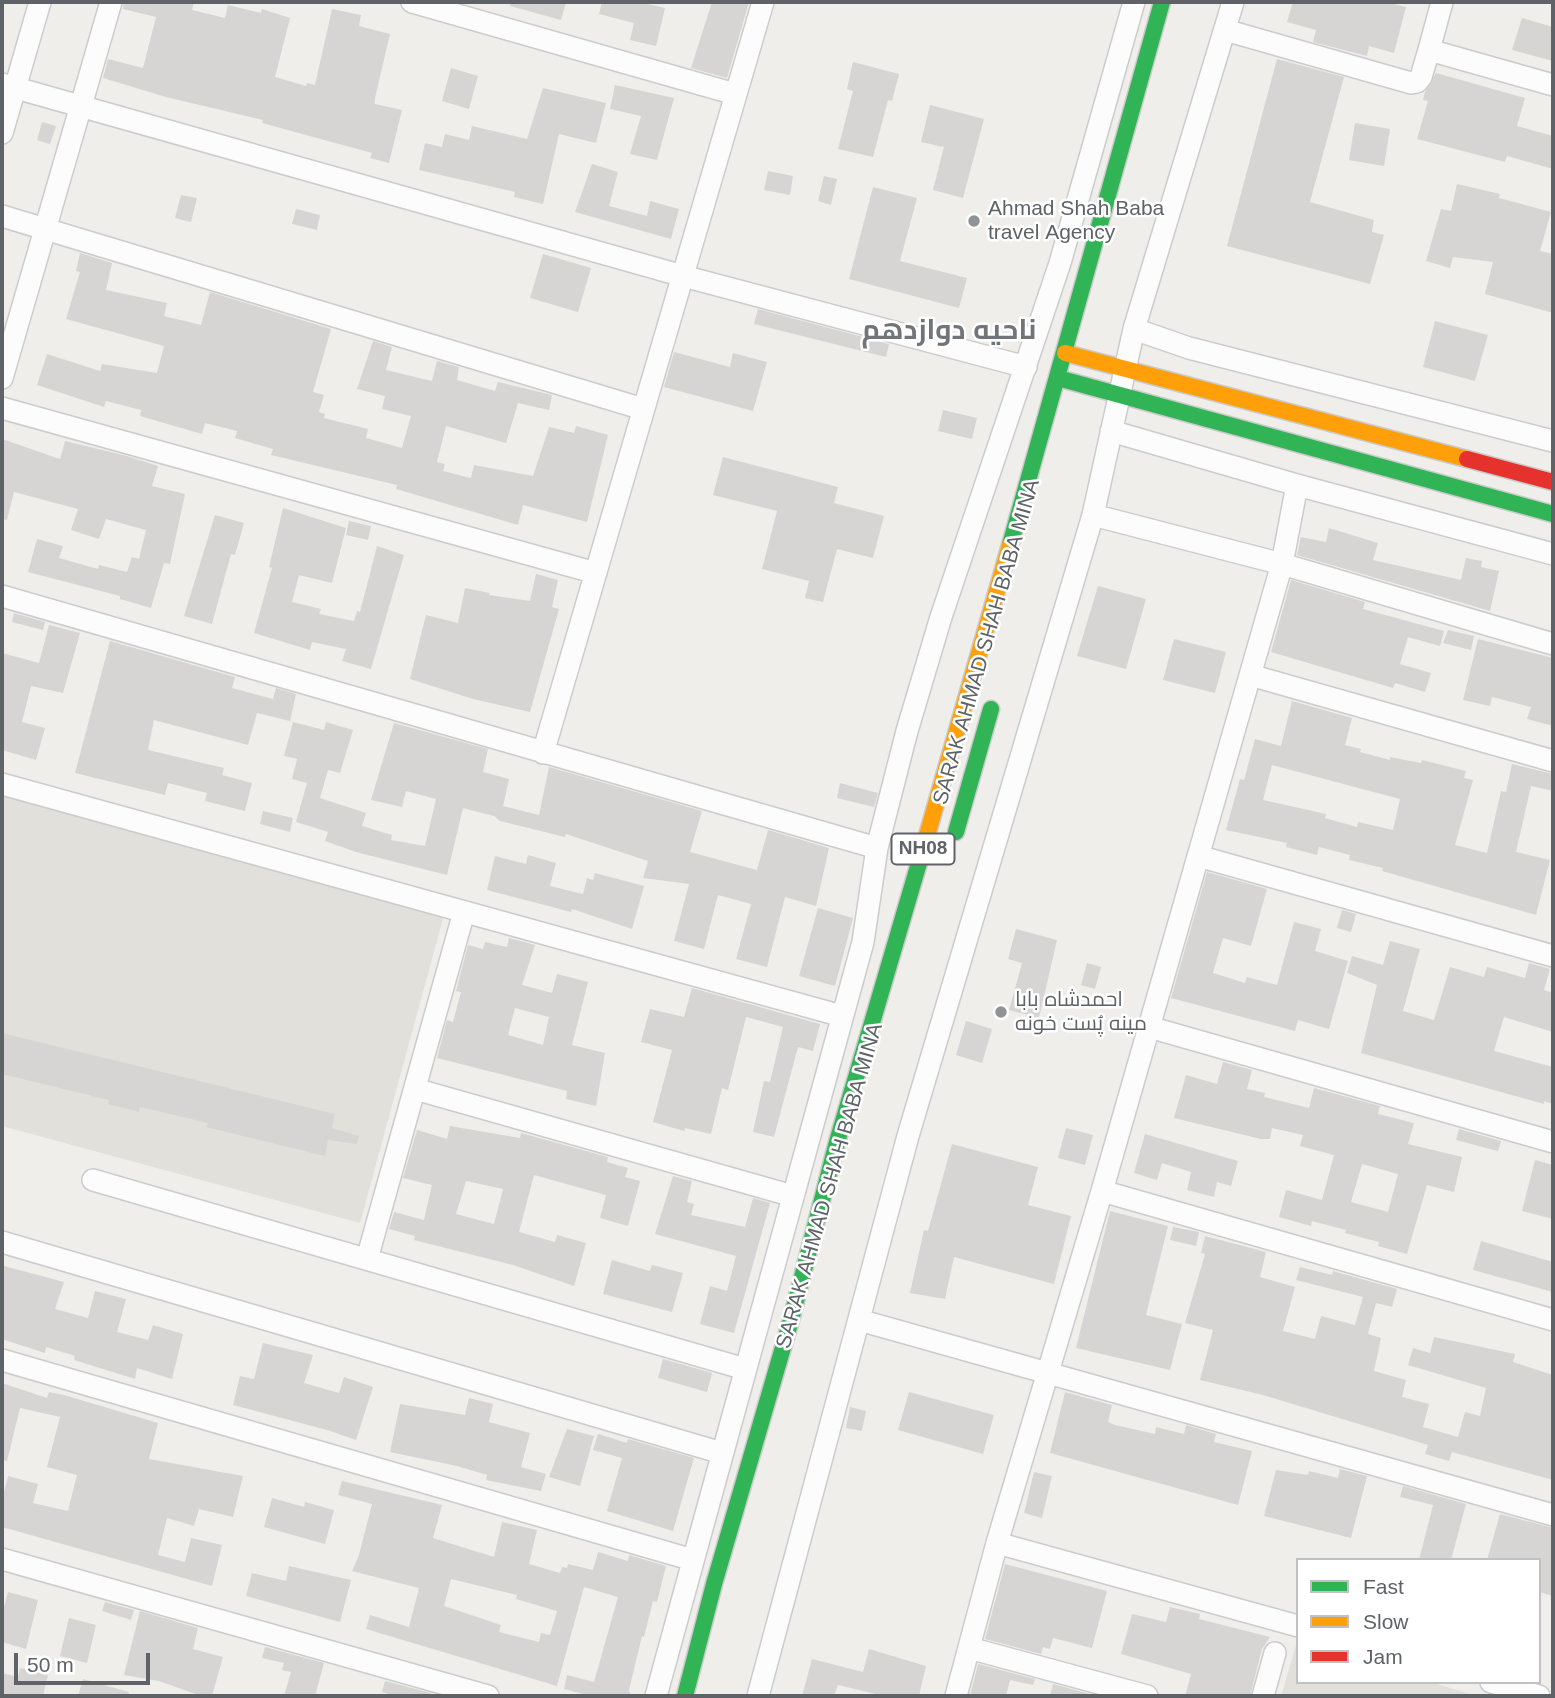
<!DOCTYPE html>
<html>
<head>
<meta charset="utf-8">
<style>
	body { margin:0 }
	#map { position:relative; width:1555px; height:1698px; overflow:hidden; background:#efeeea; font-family:Arial,sans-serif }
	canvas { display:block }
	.frame { position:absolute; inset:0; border:4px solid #5f6368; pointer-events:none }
	.legend { position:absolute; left:1296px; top:1558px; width:245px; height:126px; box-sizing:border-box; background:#fff; border:2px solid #bfc1c3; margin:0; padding:9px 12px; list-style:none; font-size:21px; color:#5f6368 }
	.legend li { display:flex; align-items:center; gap:14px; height:35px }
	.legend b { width:35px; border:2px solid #bfc1c3 }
	.scale { position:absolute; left:14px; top:1653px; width:136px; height:32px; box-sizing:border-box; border:4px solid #5f6368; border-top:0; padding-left:9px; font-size:21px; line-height:24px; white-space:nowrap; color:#5f6368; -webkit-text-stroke:5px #fff; paint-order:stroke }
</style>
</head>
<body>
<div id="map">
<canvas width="1555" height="1698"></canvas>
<div class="frame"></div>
<ul class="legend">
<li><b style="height:9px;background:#30b455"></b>Fast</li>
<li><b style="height:9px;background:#ff9f0a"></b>Slow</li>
<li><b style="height:9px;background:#e5322d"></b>Jam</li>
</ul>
<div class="scale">50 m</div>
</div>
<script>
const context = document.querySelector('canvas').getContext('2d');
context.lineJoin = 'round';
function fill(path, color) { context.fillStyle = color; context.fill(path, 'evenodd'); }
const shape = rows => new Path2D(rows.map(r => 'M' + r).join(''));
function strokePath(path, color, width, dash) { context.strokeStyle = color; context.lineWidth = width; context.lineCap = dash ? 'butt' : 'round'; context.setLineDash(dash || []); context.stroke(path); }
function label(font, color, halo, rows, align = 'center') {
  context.font = font + ' Arial,Cairo,sans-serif'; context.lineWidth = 5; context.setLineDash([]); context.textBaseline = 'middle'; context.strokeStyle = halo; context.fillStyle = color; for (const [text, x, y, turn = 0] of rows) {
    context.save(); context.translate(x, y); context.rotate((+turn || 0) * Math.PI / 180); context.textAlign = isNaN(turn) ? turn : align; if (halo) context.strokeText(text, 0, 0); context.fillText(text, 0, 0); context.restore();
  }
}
const education = shape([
	[2,795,444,915,360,1223,2,1126],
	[1297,1642,1298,1682,1430,1682,1477,1696,1281,1696]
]);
const building = shape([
	[124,2,194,2,192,10,225,18,228,5,261,13,262,9,290,18,275,77,306,86,307,83,315,85,332,9,361,15,359,26,390,34,375,98,375,104,402,110,389,163,370,158,372,153,262,123,263,120,166,97,103,78,108,59,143,68,156,17,123,9],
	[511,2,566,2,561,20,510,6],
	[602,2,639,2,665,8,656,46,630,40,634,23,599,14],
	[712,2,749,2,727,78,691,68],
	[1293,2,1386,2,1406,7,1394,53,1369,46,1367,56,1313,42,1316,30,1287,22],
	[1522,18,1553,27,1553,61,1512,50],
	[1277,59,1344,77,1310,202,1374,220,1372,232,1384,235,1370,284,1227,246],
	[853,62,899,74,892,101,888,100,873,157,838,149,853,91,847,89],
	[451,68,478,76,469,109,442,101],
	[1436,73,1525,98,1517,126,1553,136,1553,169,1507,156,1505,162,1417,139,1428,101,1423,100,1425,92],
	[615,85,674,98,657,160,630,154,641,116,610,109],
	[543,88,606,103,596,143,559,134,543,204,514,197,515,192,419,170,425,143,442,147,445,134,469,140,472,126,527,139],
	[930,105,984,119,963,198,933,190,944,147,921,142],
	[42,122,56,126,50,144,37,140],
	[1355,123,1390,129,1384,166,1349,160],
	[592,164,618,172,609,206,647,216,650,201,679,209,671,239,575,212],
	[768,171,793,176,790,195,764,190],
	[824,176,837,179,831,205,818,201],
	[1457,184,1500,194,1499,198,1551,212,1540,251,1553,254,1553,313,1485,294,1493,262,1453,257,1450,268,1426,261,1441,209,1451,211],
	[873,187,917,198,900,261,967,278,959,308,849,279],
	[181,195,197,198,191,222,175,218],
	[296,209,320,215,317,230,292,224],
	[80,253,112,263,106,290,167,303,164,316,201,325,210,292,331,329,313,392,324,395,319,412,325,414,324,418,368,429,366,438,402,448,411,416,382,409,385,396,357,389,373,341,392,347,386,370,432,381,437,361,459,367,457,380,495,391,498,382,552,395,549,410,518,403,506,443,446,426,437,462,445,464,443,471,471,478,474,465,533,476,549,427,574,433,576,426,608,435,587,522,523,505,518,525,396,489,397,485,271,455,273,449,235,438,237,431,205,423,202,434,140,416,141,410,106,401,104,407,37,385,47,354,100,371,102,364,157,373,164,346,66,319,80,272,76,271],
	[543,254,591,268,578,312,530,298],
	[758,309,889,344,886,357,754,324],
	[1435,321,1488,335,1475,381,1423,367],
	[674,352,730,367,733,353,767,362,753,411,664,387],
	[943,410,977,418,972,439,938,431],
	[2,439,60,459,65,441,127,456,158,466,152,486,185,494,170,564,164,563,151,608,120,599,120,596,28,572,37,539,63,546,59,558,98,569,99,565,127,572,132,557,139,559,146,530,106,519,99,539,71,530,78,509,14,492,7,520,2,519],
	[723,457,838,487,834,503,884,516,873,558,837,549,823,602,805,598,809,581,762,569,777,511,713,495],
	[283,508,346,528,332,583,299,575,292,602,321,609,319,614,354,621,357,611,360,612,377,546,404,555,371,669,342,661,346,649,312,642,310,650,254,633,272,568,269,567],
	[215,515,244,523,235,555,231,554,212,624,184,616],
	[349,521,371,526,368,540,346,535],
	[1329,528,1378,543,1373,560,1461,580,1466,558,1482,561,1481,567,1499,571,1490,611,1297,555,1301,537,1326,542],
	[536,574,558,580,552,607,559,609,530,712,473,699,410,679,426,615,458,623,465,588,490,593,489,595,530,601],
	[1291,580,1365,602,1363,609,1444,631,1440,646,1408,637,1400,664,1431,673,1425,692,1395,683,1393,688,1271,652],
	[1098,586,1146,599,1126,669,1077,656],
	[14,613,45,622,43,630,12,622],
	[49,625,80,633,63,693,31,686,22,722,45,728,36,760,2,750,2,653,39,663],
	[1448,630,1474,636,1471,650,1443,643],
	[1174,639,1226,652,1215,693,1163,680],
	[1478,639,1553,658,1553,726,1527,719,1531,707,1492,697,1490,706,1463,700],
	[110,641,235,677,232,688,273,699,276,688,296,694,290,721,257,713,248,745,154,720,148,750,224,768,222,775,252,783,245,811,205,801,207,793,168,783,165,795,75,773],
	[1292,701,1352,718,1345,745,1361,749,1360,752,1390,760,1390,757,1421,763,1422,760,1466,771,1464,778,1473,780,1455,845,1487,853,1501,791,1506,792,1512,764,1553,774,1553,791,1531,786,1516,852,1550,860,1536,915,1382,871,1383,868,1349,860,1350,855,1319,847,1317,855,1286,847,1287,843,1226,830,1240,779,1244,780,1255,739,1281,746],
	[1272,765,1400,799,1393,830,1358,822,1357,827,1325,818,1326,814,1263,800],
	[293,722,324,730,326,722,353,730,340,773,328,770,320,798,366,813,362,826,392,835,391,840,425,846,436,799,406,791,402,807,371,800,394,723,488,749,483,772,509,779,503,806,539,815,549,767,702,811,690,852,757,870,768,830,829,848,816,906,785,897,767,967,736,959,751,904,718,895,704,949,674,941,689,884,643,878,648,861,566,834,565,837,500,821,494,816,463,808,447,875,356,852,325,841,328,832,296,822,307,783,292,779,297,759,284,756],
	[840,783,878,793,874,807,837,798],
	[263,811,293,818,290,832,260,824],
	[528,855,556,863,550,886,583,894,587,878,593,880,595,873,644,886,632,929,572,909,571,912,487,890,495,856,526,864],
	[1207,872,1267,889,1251,946,1223,938,1213,973,1245,983,1247,977,1277,985,1294,922,1321,929,1315,951,1348,961,1329,1029,1298,1020,1295,1031,1171,998],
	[818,908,853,918,835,986,799,976],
	[1342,910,1356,914,1351,932,1337,928],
	[1016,929,1057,940,1039,1018,1009,1010,1022,963,1008,959],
	[509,938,535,945,522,985,552,993,557,974,588,982,572,1045,605,1053,596,1106,566,1099,567,1091,437,1058,447,1020,453,1022,461,992,456,991,468,945,483,949,485,942,507,947],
	[515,1008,549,1017,543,1045,508,1035],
	[1390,941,1420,949,1403,1011,1434,1020,1450,967,1484,977,1487,967,1525,978,1529,963,1550,969,1544,990,1553,993,1553,1032,1504,1017,1494,1051,1553,1067,1553,1104,1544,1101,1544,1104,1361,1053,1377,985,1347,973,1352,956,1383,965],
	[1087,963,1101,967,1095,989,1081,985],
	[692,988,820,1024,813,1051,798,1047,774,1137,753,1132,764,1081,770,1082,783,1027,746,1017,728,1090,722,1088,711,1134,685,1128,684,1131,653,1122,672,1050,641,1042,650,1009,684,1017],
	[966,1021,992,1029,982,1063,956,1055],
	[2,1033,335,1114,332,1128,359,1136,357,1144,328,1140,325,1156,206,1127,208,1123,140,1107,139,1112,108,1104,109,1100,2,1074],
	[1223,1062,1252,1070,1247,1089,1265,1093,1264,1097,1309,1108,1314,1088,1380,1106,1378,1114,1414,1123,1408,1144,1462,1157,1454,1192,1427,1185,1407,1254,1378,1246,1379,1242,1345,1233,1346,1230,1312,1221,1311,1226,1279,1217,1286,1190,1322,1200,1334,1155,1300,1146,1303,1135,1272,1128,1270,1139,1261,1139,1174,1118,1186,1075,1217,1084],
	[1362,1164,1398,1174,1388,1212,1351,1202],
	[450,1126,520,1138,521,1133,608,1157,607,1162,628,1168,625,1177,640,1181,628,1226,600,1218,606,1195,534,1175,519,1232,555,1242,557,1235,586,1243,574,1286,513,1265,414,1240,415,1236,389,1229,394,1212,424,1220,432,1185,403,1178,417,1130,447,1139],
	[466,1181,503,1189,494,1224,456,1214],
	[1066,1128,1093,1135,1085,1165,1058,1158],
	[1459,1129,1501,1141,1498,1151,1456,1140],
	[1145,1134,1238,1161,1231,1186,1217,1182,1214,1197,1187,1190,1191,1172,1162,1163,1157,1180,1134,1173],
	[952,1144,1038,1167,1028,1205,1071,1216,1054,1284,954,1257,945,1299,910,1293,924,1230,928,1231],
	[1535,1160,1553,1165,1553,1219,1522,1211],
	[673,1176,692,1181,687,1202,694,1204,691,1215,745,1227,753,1198,770,1203,734,1333,700,1324,710,1286,727,1291,736,1256,655,1234],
	[1110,1211,1168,1226,1146,1315,1182,1324,1170,1370,1076,1348],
	[1173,1227,1199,1232,1196,1246,1170,1240],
	[1205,1236,1266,1252,1260,1277,1295,1287,1283,1331,1315,1339,1321,1316,1355,1325,1363,1297,1296,1280,1300,1267,1332,1275,1333,1271,1397,1289,1392,1307,1376,1303,1368,1334,1381,1338,1374,1371,1406,1380,1402,1397,1429,1404,1423,1427,1458,1437,1465,1412,1480,1416,1486,1388,1408,1365,1413,1348,1430,1353,1434,1337,1515,1354,1513,1362,1553,1375,1553,1480,1452,1452,1449,1461,1425,1454,1428,1445,1263,1395,1200,1380,1213,1330,1185,1323,1205,1254,1201,1253],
	[1481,1241,1553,1262,1553,1292,1473,1270],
	[612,1260,650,1271,652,1265,683,1273,672,1312,603,1294],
	[4,1266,64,1282,55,1309,88,1318,95,1291,126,1299,117,1332,148,1340,153,1325,183,1334,172,1379,137,1368,135,1379,74,1360,75,1356,46,1347,45,1353,2,1339],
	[263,1343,313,1355,304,1383,339,1393,344,1377,373,1387,356,1440,327,1430,233,1405,240,1376,254,1379],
	[663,1359,712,1373,707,1392,658,1378],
	[2,1383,47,1398,49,1392,64,1395,158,1423,149,1459,243,1476,233,1517,199,1509,194,1526,167,1518,158,1555,185,1562,191,1538,222,1545,212,1586,2,1527,2,1500,8,1476,38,1484,33,1503,68,1511,77,1475,47,1467,60,1417,20,1408,7,1461,2,1460],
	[909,1392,994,1415,983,1454,898,1430],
	[1065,1392,1112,1405,1108,1422,1115,1425,1155,1434,1156,1427,1184,1434,1186,1425,1216,1434,1214,1442,1252,1451,1238,1505,1050,1453],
	[469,1398,493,1404,489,1422,530,1433,521,1467,546,1474,541,1491,486,1480,487,1475,457,1466,390,1452,400,1404,465,1415],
	[850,1407,866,1411,862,1431,846,1428],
	[567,1429,594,1436,580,1486,549,1477],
	[598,1434,627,1443,628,1439,694,1458,673,1531,607,1511,622,1458,593,1450],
	[1340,1469,1367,1476,1351,1538,1264,1516,1276,1470,1308,1475,1309,1471,1338,1478],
	[1034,1472,1052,1476,1042,1518,1024,1513],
	[342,1481,442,1505,433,1538,494,1557,502,1522,537,1530,529,1564,560,1573,562,1567,567,1568,568,1564,593,1570,598,1552,628,1561,629,1555,666,1566,657,1602,653,1601,644,1637,642,1636,629,1690,631,1696,591,1696,564,1689,567,1675,594,1682,618,1597,584,1587,557,1686,366,1629,370,1615,409,1627,419,1588,352,1571,359,1555,372,1504,338,1495],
	[451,1579,517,1595,516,1599,557,1611,550,1635,541,1633,539,1642,499,1632,501,1625,444,1606],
	[1403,1486,1466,1504,1451,1560,1419,1560,1433,1505,1400,1497],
	[272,1498,304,1507,305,1502,334,1510,325,1544,264,1527],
	[1500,1514,1553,1528,1553,1596,1539,1592,1539,1560,1487,1560],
	[1005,1564,1107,1591,1092,1648,1053,1638,1050,1649,1043,1647,1041,1654,985,1639],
	[289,1566,351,1580,340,1622,246,1596,252,1573,286,1581],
	[8,1592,38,1600,26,1649,2,1642,2,1615],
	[105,1602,134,1610,131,1620,102,1611],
	[1170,1607,1200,1614,1199,1619,1270,1637,1262,1649,1250,1696,1185,1696,1191,1674,1121,1654,1132,1614,1166,1622],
	[140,1611,198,1628,193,1649,223,1657,212,1696,201,1696,159,1681,124,1675],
	[69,1618,96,1625,87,1663,60,1656],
	[265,1647,324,1663,315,1696,284,1696,291,1672,282,1670,284,1663,262,1658],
	[869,1649,926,1666,919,1696,884,1696,838,1685,834,1696,802,1696,812,1659,863,1672],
	[978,1664,1035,1679,1033,1685,1010,1680,1006,1696,970,1696],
	[20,1668,48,1675,43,1696,2,1696,2,1673,18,1677],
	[83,1679,129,1692,128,1696,78,1696],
	[385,1681,431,1693,430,1696,395,1696,382,1692],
	[1053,1684,1097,1696,1050,1696]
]);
const street = shape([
	[412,2,735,94],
	[1225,30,1411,83,1417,82,1421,77,1429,50,1553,85],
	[1429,50,1442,2],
	[2,84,683,276,1026,367],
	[2,133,40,2],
	[2,216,643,409],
	[1134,329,1189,348,1553,441],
	[2,378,111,2],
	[2,408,596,573],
	[1111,431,1297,485,1553,554],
	[1093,515,1282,564,1553,644],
	[2,596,877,848],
	[1250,675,1553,761],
	[543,753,763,2],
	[2,784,842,1016],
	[1198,856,1553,956],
	[1149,1027,1553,1142],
	[415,1089,793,1196],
	[93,1180,745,1369],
	[1102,1191,1553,1320],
	[2,1242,722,1453],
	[367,1259,464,912],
	[859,1320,1553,1515],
	[2,1360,693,1560],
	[997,1543,1298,1626],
	[2,1559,488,1696],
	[969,1648,1147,1696],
	[1491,1682,1539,1696],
	[656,1696,863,942,877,848,907,731,941,617,1060,263,1134,2],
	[758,1696,908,1136,1093,515,1134,329,1233,2],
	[956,1696,997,1543,1102,1191,1282,564,1297,485],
	[1263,1696,1275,1653]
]);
const fast = shape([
	[1058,378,1553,514],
	[1010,545,1162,2],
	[956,832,991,709],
	[685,1696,714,1584,791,1320,837,1142,924,846]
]);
const slow = shape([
	[1065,353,1467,459],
	[924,846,1010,545]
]);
const jam = shape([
	[1467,459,1553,482]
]);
const markers = [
	[974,221,7,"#919496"],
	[1001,1012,7,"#919496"]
];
const shields = [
	[923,849,63]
];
const shieldNames = [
	["NH08",923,849]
];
const poiNames = [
	["Ahmad Shah Baba",988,209],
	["travel Agency",988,233],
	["احمدشاه بابا",1015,1000],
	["مینه پُست خونه",1015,1024]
];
const streetNames = [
	["SARAK AHMAD SHAH BABA MINA",987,642,-74],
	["SARAK AHMAD SHAH BABA MINA",830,1186,-74]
];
const districtNames = [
	["ناحیه دوازدهم",949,331]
];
fill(education, '#e2e0da');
fill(building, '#d6d5d3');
strokePath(street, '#cbcccc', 24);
strokePath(fast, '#cacacb', 19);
strokePath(slow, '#cacacb', 19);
strokePath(jam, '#cacacb', 19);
strokePath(street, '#fdfcfc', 21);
strokePath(fast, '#30b455', 16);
strokePath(slow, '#ff9f0a', 16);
strokePath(jam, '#e5322d', 16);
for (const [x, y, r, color] of markers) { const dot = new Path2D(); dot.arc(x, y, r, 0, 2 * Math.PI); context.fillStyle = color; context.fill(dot); strokePath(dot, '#fff', 2.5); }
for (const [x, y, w] of shields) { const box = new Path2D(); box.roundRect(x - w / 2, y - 15.5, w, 31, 5); context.fillStyle = '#fff'; context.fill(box); strokePath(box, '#5f6368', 2); }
label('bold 19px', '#5f6368', null, shieldNames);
label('21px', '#5f6368', '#fff', poiNames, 'left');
label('21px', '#5f6368', '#fff', streetNames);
label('bold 28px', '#70757a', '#fff', districtNames);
</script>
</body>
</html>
